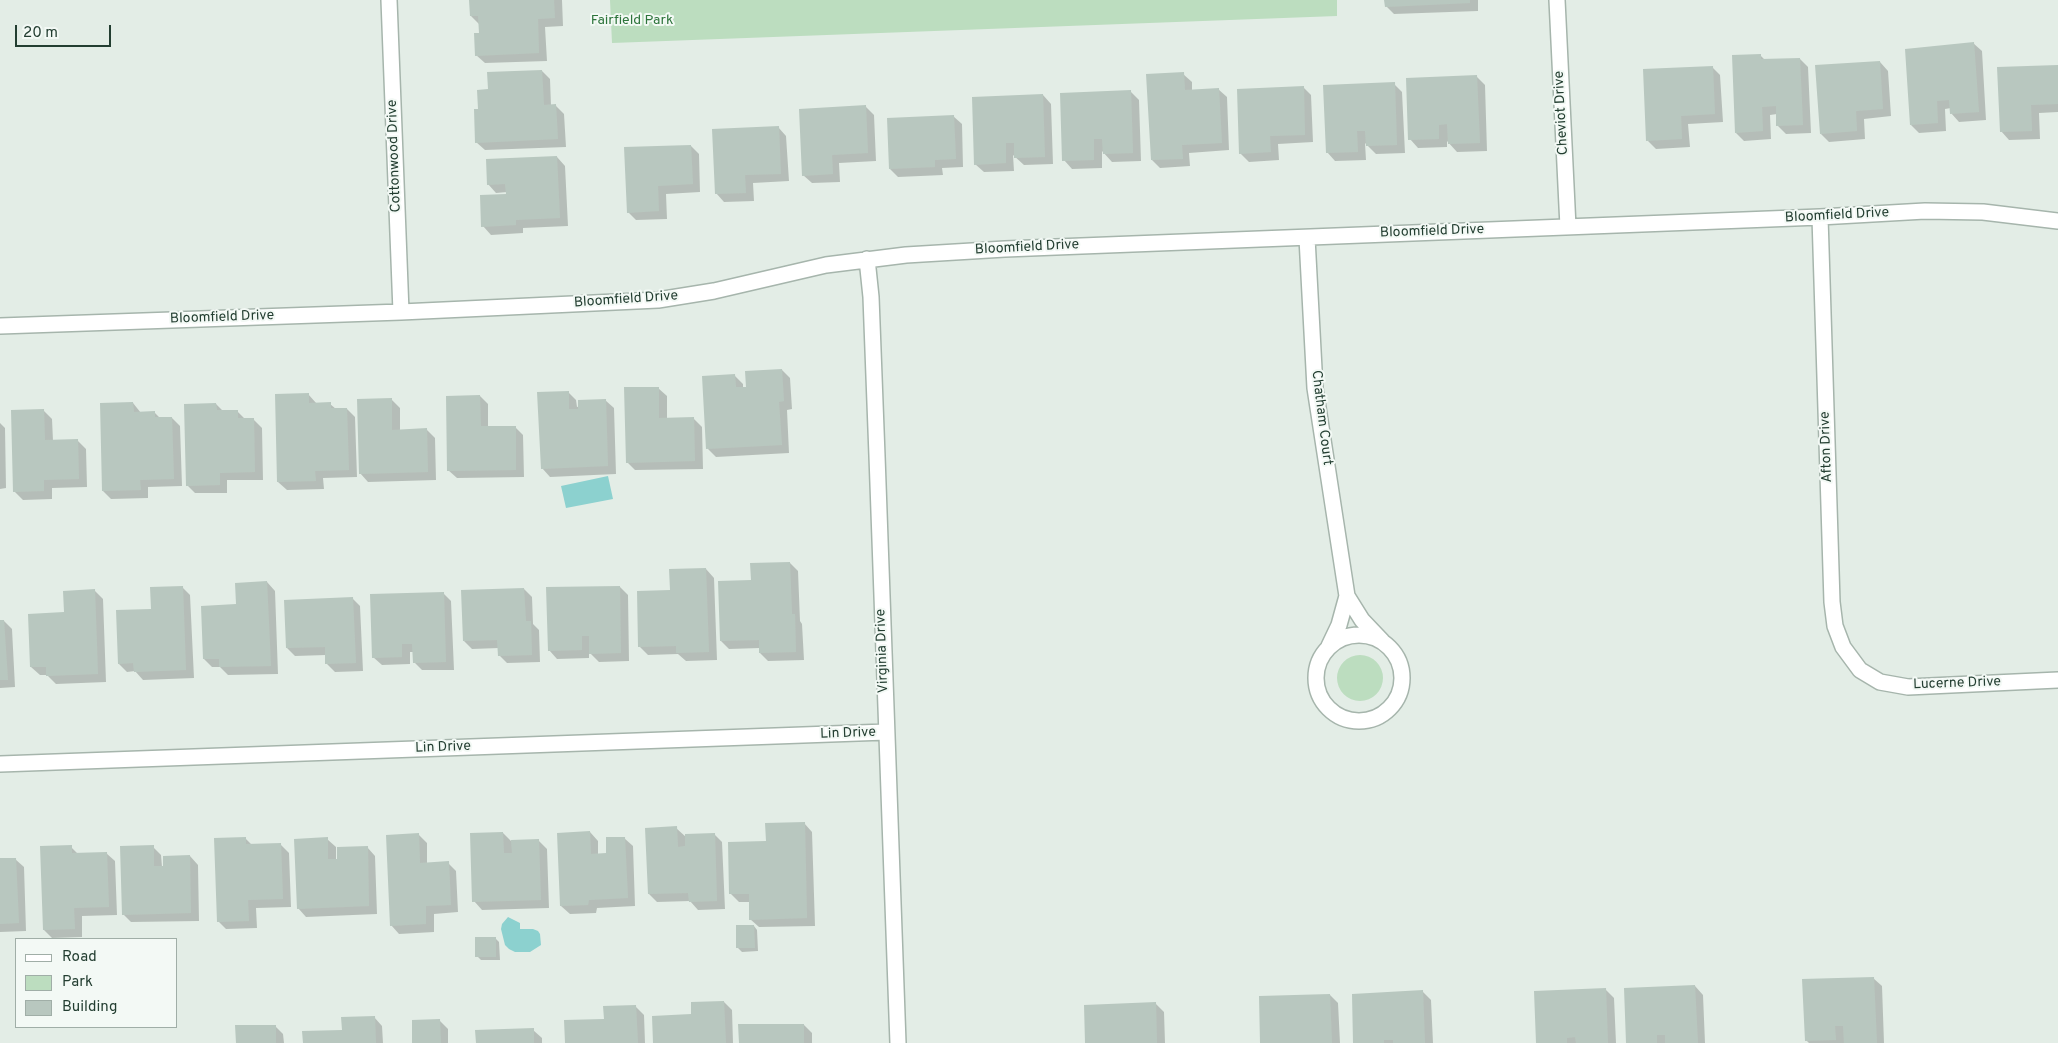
<!DOCTYPE html>
<html>
<head>
<meta charset="utf-8">
<style>
	body { margin:0 }
	#map { position:relative; width:2058px; height:1043px; overflow:hidden; background:#e3ede6; font-family:Overpass,sans-serif }
	canvas { display:block }
	.legend { position:absolute; left:15px; top:938px; width:162px; height:90px; box-sizing:border-box; background:#f3f9f5; border:1px solid #a0aea7; margin:0; padding:6px 9px; list-style:none; font-size:15px; color:#233e31 }
	.legend li { display:flex; align-items:center; gap:10px; height:25px }
	.legend b { width:25px; border:1px solid #a0aea7 }
	.scale { position:absolute; left:15px; top:25px; width:96px; height:22px; box-sizing:border-box; border:2px solid #233e31; border-top:0; padding-left:6px; font-size:15px; line-height:18px; white-space:nowrap; color:#233e31; -webkit-text-stroke:4px #f3f9f5; paint-order:stroke }
</style>
</head>
<body>
<div id="map">
<canvas width="2058" height="1043"></canvas>
<ul class="legend">
<li><b style="height:6px;background:#fff"></b>Road</li>
<li><b style="height:14px;background:#bcddbf"></b>Park</li>
<li><b style="height:14px;background:#b8c7bf"></b>Building</li>
</ul>
<div class="scale">20 m</div>
</div>
<script>
const context = document.querySelector('canvas').getContext('2d');
context.lineJoin = 'round';
function fill(path, color) { context.fillStyle = color; context.fill(path, 'evenodd'); }
const shape = rows => new Path2D(rows.map(r => 'M' + r).join(''));
function strokePath(path, color, width, dash) { context.strokeStyle = color; context.lineWidth = width; context.lineCap = dash ? 'butt' : 'round'; context.setLineDash(dash || []); context.stroke(path); }
function label(font, color, halo, rows, align = 'center') {
  context.font = font + ' Overpass,sans-serif'; context.lineWidth = 4; context.setLineDash([]); context.textBaseline = 'middle'; context.strokeStyle = halo; context.fillStyle = color; for (const [text, x, y, turn = 0] of rows) {
    context.save(); context.translate(x, y); context.rotate((+turn || 0) * Math.PI / 180); context.textAlign = isNaN(turn) ? turn : align; if (halo) context.strokeText(text, 0, 0); context.fillText(text, 0, 0); context.restore();
  }
}
const green = shape([
	[610,0,1337,0,1337,16,612,43],
	'1337 678a23 23 0 1 1 46 0a23 23 0 1 1-46 0Z'
]);
const water = shape([
	[608,476,613,499,566,508,561,486],
	[508,917,520,923,520,929,533,929,538,931,540,934,541,945,530,952,515,952,509,949,505,945,501,929,502,924]
]);
const shadow = shape([
	[470,0,562,0,563,26,545,27,547,61,485,63,476,55,480,25,471,16],
	[1386,0,1478,0,1478,11,1394,14,1386,6],
	[1973,43,1982,51,1986,120,1959,122,1951,113,1951,108,1945,109,1946,131,1919,133,1911,125],
	[1760,55,1766,61,1800,59,1808,67,1811,133,1786,134,1778,126,1777,114,1770,115,1771,139,1744,141,1736,133],
	[1880,62,1888,71,1891,116,1864,119,1865,139,1829,142,1821,134],
	[2058,66,2058,112,2039,113,2040,139,2009,140,2001,131],
	[1712,67,1720,75,1723,122,1688,124,1690,147,1656,149,1648,141],
	[542,71,550,79,551,106,556,106,564,114,566,147,485,150,476,142,480,110,489,91],
	[1183,74,1192,82,1192,91,1218,89,1227,97,1229,150,1189,153,1190,166,1160,168,1152,160],
	[1477,77,1485,85,1487,151,1457,152,1447,141,1447,147,1418,148,1410,139],
	[1394,84,1402,92,1405,153,1376,154,1365,143,1366,160,1335,161,1327,152],
	[1303,87,1311,95,1313,142,1278,144,1279,160,1249,162,1240,153],
	[1131,92,1139,100,1141,161,1112,162,1102,151,1102,168,1072,169,1064,160],
	[1043,95,1051,104,1053,164,1024,165,1013,155,1014,171,984,172,975,164],
	[866,107,874,115,876,161,839,163,840,182,812,183,803,175],
	[953,116,962,124,963,167,942,168,943,175,898,177,890,169],
	[778,127,786,136,789,181,753,183,754,201,724,202,716,193],
	[691,146,699,154,700,192,666,194,667,219,636,220,628,212],
	[557,157,565,166,568,226,523,228,523,233,491,235,483,226,507,195,507,192,496,193,488,184],
	[782,370,790,378,792,409,787,410,789,453,716,457,708,449,734,375,743,384,743,388,748,388],
	[658,388,667,396,667,419,694,419,702,427,703,469,635,470,627,462],
	[568,392,576,400,577,407,605,400,614,408,616,474,550,477,542,468],
	[308,394,317,404,330,404,336,409,347,409,355,417,357,477,323,478,324,489,287,490,278,482],
	[480,396,488,404,488,427,515,427,523,435,524,477,457,478,448,470],
	[391,399,400,408,400,431,427,430,435,438,436,480,368,482,360,473],
	[133,403,141,413,155,413,160,418,172,418,180,426,182,486,148,487,148,498,111,499,103,491],
	[216,404,223,411,237,411,246,420,254,420,262,428,263,480,227,480,227,493,195,493,187,485],
	[44,411,52,419,53,441,77,440,86,449,87,487,52,488,52,499,23,500,14,491],
	[0,423,5,428,6,488,0,489],
	[790,563,798,571,800,621,802,624,804,660,768,661,760,653,760,648,729,649,721,641,752,581],
	[706,569,714,578,717,660,686,661,678,654,648,655,640,647,671,591],
	[267,582,275,591,278,674,228,675,220,667,212,667,204,659],
	[182,587,190,595,194,678,143,680,135,671,127,672,119,664,152,610],
	[620,587,628,595,629,661,599,662,589,652,589,658,557,659,549,650],
	[524,589,532,597,533,624,539,630,540,662,507,663,499,655,499,648,472,649,464,641],
	[95,591,103,599,106,682,56,684,47,675,40,675,31,667,65,614],
	[443,593,451,601,454,670,422,670,414,662,414,652,410,652,410,664,382,665,373,657],
	[352,598,360,606,363,671,335,672,327,664,326,655,295,656,287,648],
	[0,621,4,621,12,629,15,687,0,688],
	[804,823,812,832,815,926,759,927,750,919,750,902,739,902,731,894,767,842],
	[676,828,686,837,714,834,722,842,725,909,698,910,690,901,657,902,649,894],
	[590,832,598,841,598,855,608,854,624,838,633,846,635,906,597,908,596,913,570,914,561,906],
	[503,833,511,841,538,840,547,849,549,908,482,910,474,901],
	[418,834,427,843,427,864,448,863,456,871,458,912,434,914,434,932,399,934,391,925],
	[245,838,252,845,281,845,289,853,291,907,256,908,257,928,226,929,218,921],
	[327,839,336,847,336,861,367,847,375,856,377,914,306,917,298,908],
	[71,847,78,854,106,853,115,861,117,915,82,916,82,937,52,938,44,930],
	[153,847,161,855,162,867,190,856,198,865,199,921,131,922,123,914],
	[0,859,15,859,24,867,26,931,0,932],
	[754,926,757,930,758,951,742,952,738,948],
	[495,938,499,942,500,960,481,960,477,956],
	[1873,978,1882,986,1884,1043,1809,1043,1806,1040],
	[1695,986,1703,995,1705,1043,1627,1043],
	[1606,990,1614,998,1616,1043,1538,1043],
	[1423,992,1431,1000,1433,1043,1355,1043],
	[1330,995,1338,1003,1340,1043,1262,1043],
	[724,1002,732,1010,733,1043,654,1043,692,1016],
	[1155,1003,1164,1012,1165,1043,1087,1043],
	[636,1007,644,1015,645,1043,566,1043,605,1020],
	[374,1017,382,1026,383,1043,304,1043,343,1031],
	[440,1021,448,1029,448,1043,414,1043],
	[804,1025,812,1033,812,1043,740,1043],
	[275,1026,283,1034,284,1043,237,1043],
	[533,1030,542,1038,542,1043,477,1043]
]);
const building = shape([
	[469,0,554,0,555,18,538,19,539,53,475,56,474,33,479,33,478,16,470,16],
	[1384,0,1470,0,1470,3,1385,7],
	[1974,42,1979,112,1950,114,1949,100,1937,101,1938,123,1910,125,1905,49],
	[1761,54,1761,59,1800,58,1803,125,1776,126,1776,106,1762,107,1763,131,1735,133,1732,55],
	[1880,61,1883,109,1856,111,1857,131,1820,134,1815,65],
	[2058,65,2058,104,2031,105,2032,131,2000,132,1997,67],
	[1713,66,1715,114,1681,116,1682,139,1646,141,1643,69],
	[542,70,544,105,556,104,558,139,475,143,474,109,478,109,477,90,488,89,487,72],
	[1184,72,1185,90,1219,88,1222,143,1182,145,1183,159,1151,160,1146,74],
	[1477,75,1480,143,1448,144,1447,124,1439,125,1439,139,1408,140,1406,78],
	[1395,82,1397,145,1366,146,1365,131,1357,131,1358,152,1326,153,1323,85],
	[1304,86,1305,135,1270,136,1271,152,1239,154,1237,89],
	[1131,90,1133,153,1103,154,1102,139,1094,139,1094,160,1062,161,1060,93],
	[1043,94,1045,157,1014,158,1014,143,1006,143,1006,163,974,165,972,97],
	[866,105,868,153,832,155,833,174,802,176,799,109],
	[954,115,956,159,935,160,935,167,889,169,887,118],
	[779,126,781,174,745,175,746,193,715,194,712,129],
	[691,145,693,184,658,186,659,211,627,213,624,147],
	[557,156,560,218,516,220,516,225,481,227,480,195,506,194,505,184,487,185,486,159],
	[782,369,784,401,779,402,782,445,706,449,702,376,735,374,736,387,746,387,745,371],
	[624,387,659,387,659,418,694,417,695,461,626,463],
	[569,391,569,409,578,409,578,400,606,399,608,466,541,469,537,392],
	[309,393,309,403,331,402,331,408,347,408,349,470,315,471,316,481,277,482,275,394],
	[480,395,481,426,516,426,516,470,447,471,446,396],
	[392,398,392,430,427,428,428,472,359,474,357,399],
	[133,402,134,412,155,411,155,417,172,417,174,479,140,480,141,490,102,491,100,403],
	[216,403,217,410,238,410,238,418,254,418,255,472,220,473,220,485,186,486,184,404],
	[44,409,45,440,78,439,79,479,44,480,44,491,13,492,11,410],
	[790,562,792,614,795,614,796,652,759,653,759,640,720,641,718,581,751,580,750,563],
	[706,568,709,652,676,653,676,646,638,647,637,591,670,590,669,569],
	[267,581,271,666,219,667,219,659,203,659,201,606,236,604,235,583],
	[183,586,186,670,134,672,133,663,118,664,116,610,151,609,150,587],
	[620,586,621,653,589,654,589,636,582,636,582,650,548,651,546,587],
	[524,588,526,621,531,621,532,655,498,656,497,640,463,641,461,590],
	[95,589,98,674,46,676,46,667,30,667,28,614,64,612,63,591],
	[444,592,446,662,413,663,412,644,402,644,402,657,372,658,370,594],
	[353,597,356,663,325,664,325,647,286,648,284,600],
	[0,620,4,620,8,680,0,680],
	[805,822,807,918,749,920,749,894,729,894,728,842,766,841,765,823],
	[677,826,678,847,685,846,685,834,715,833,717,901,689,902,688,893,648,894,645,828],
	[590,831,591,854,606,853,606,837,625,837,628,898,589,900,588,905,560,906,557,833],
	[503,832,504,853,512,853,511,840,539,839,541,900,472,902,470,833],
	[419,833,420,863,449,861,451,905,426,906,426,924,390,926,386,835],
	[246,837,246,844,281,843,283,899,248,900,249,921,217,922,214,838],
	[328,837,328,859,337,859,337,847,368,846,369,906,297,909,294,839],
	[72,845,72,853,107,852,109,907,74,908,75,929,43,930,40,846],
	[154,845,154,866,163,866,163,856,190,855,191,913,122,915,120,846],
	[0,858,16,858,19,923,0,924],
	[736,925,754,925,755,948,736,948],
	[475,937,496,937,496,957,475,957],
	[1874,977,1877,1043,1844,1043,1843,1026,1835,1026,1836,1040,1805,1041,1802,979],
	[1695,985,1698,1043,1665,1043,1665,1035,1657,1035,1657,1043,1626,1043,1624,988],
	[1606,988,1608,1043,1576,1043,1575,1037,1567,1038,1567,1043,1536,1043,1534,991],
	[1423,990,1425,1043,1393,1043,1393,1040,1384,1040,1384,1043,1353,1043,1352,994],
	[1330,994,1332,1043,1260,1043,1259,996],
	[724,1001,726,1043,653,1043,652,1016,691,1014,691,1002],
	[1156,1002,1157,1043,1085,1043,1084,1005],
	[636,1005,638,1043,565,1043,564,1020,604,1019,603,1006],
	[375,1016,376,1043,303,1043,302,1031,342,1030,341,1017],
	[440,1019,441,1043,412,1043,412,1020],
	[738,1024,804,1024,804,1043,739,1043],
	[235,1025,276,1025,276,1043,236,1043],
	[534,1028,534,1043,476,1043,475,1030]
]);
const minor = shape([
	[389,0,401,312],
	[1557,0,1568,227],
	[1820,217,1832,602,1835,626,1843,647,1860,670,1880,682,1908,687,2058,680],
	[1307,238,1315,388,1347,596,1362,620,1382,641],
	[867,259,871,297,877,456,898,1043],
	[0,326,401,312,658,300,714,291,826,265,906,255,1005,249,1820,217,1925,211,1983,212,2058,221],
	'1316 678a43 43 0 1 1 86 0a43 43 0 1 1-86 0Z',
	[1329,646,1339,625,1347,596],
	[0,764,886,732]
]);
const parkNames = [
	["Fairfield Park",632,21]
];
const streetNames = [
	["Cheviot Drive",1562,113,-93],
	["Cottonwood Drive",395,156,-92],
	["Bloomfield Drive",1837,216,-3],
	["Bloomfield Drive",1432,232,-2],
	["Bloomfield Drive",1027,248,-3],
	["Bloomfield Drive",626,300,-4],
	["Bloomfield Drive",222,318,-2],
	["Chatham Court",1321,418,83],
	["Afton Drive",1827,447,-92],
	["Virginia Drive",883,651,-92],
	["Lucerne Drive",1957,684,-2],
	["Lin Drive",848,734,-2],
	["Lin Drive",443,748,-2]
];
fill(green, '#bcddbf');
fill(water, '#8cd1cf');
fill(shadow, '#0003');
fill(building, '#b8c7bf');
strokePath(minor, '#a6b5ac', 18);
strokePath(minor, '#fff', 15);
label('14px', '#2d743b', '#f3f9f5', parkNames);
label('14px', '#233e31', '#f3f9f5', streetNames);
</script>
</body>
</html>
